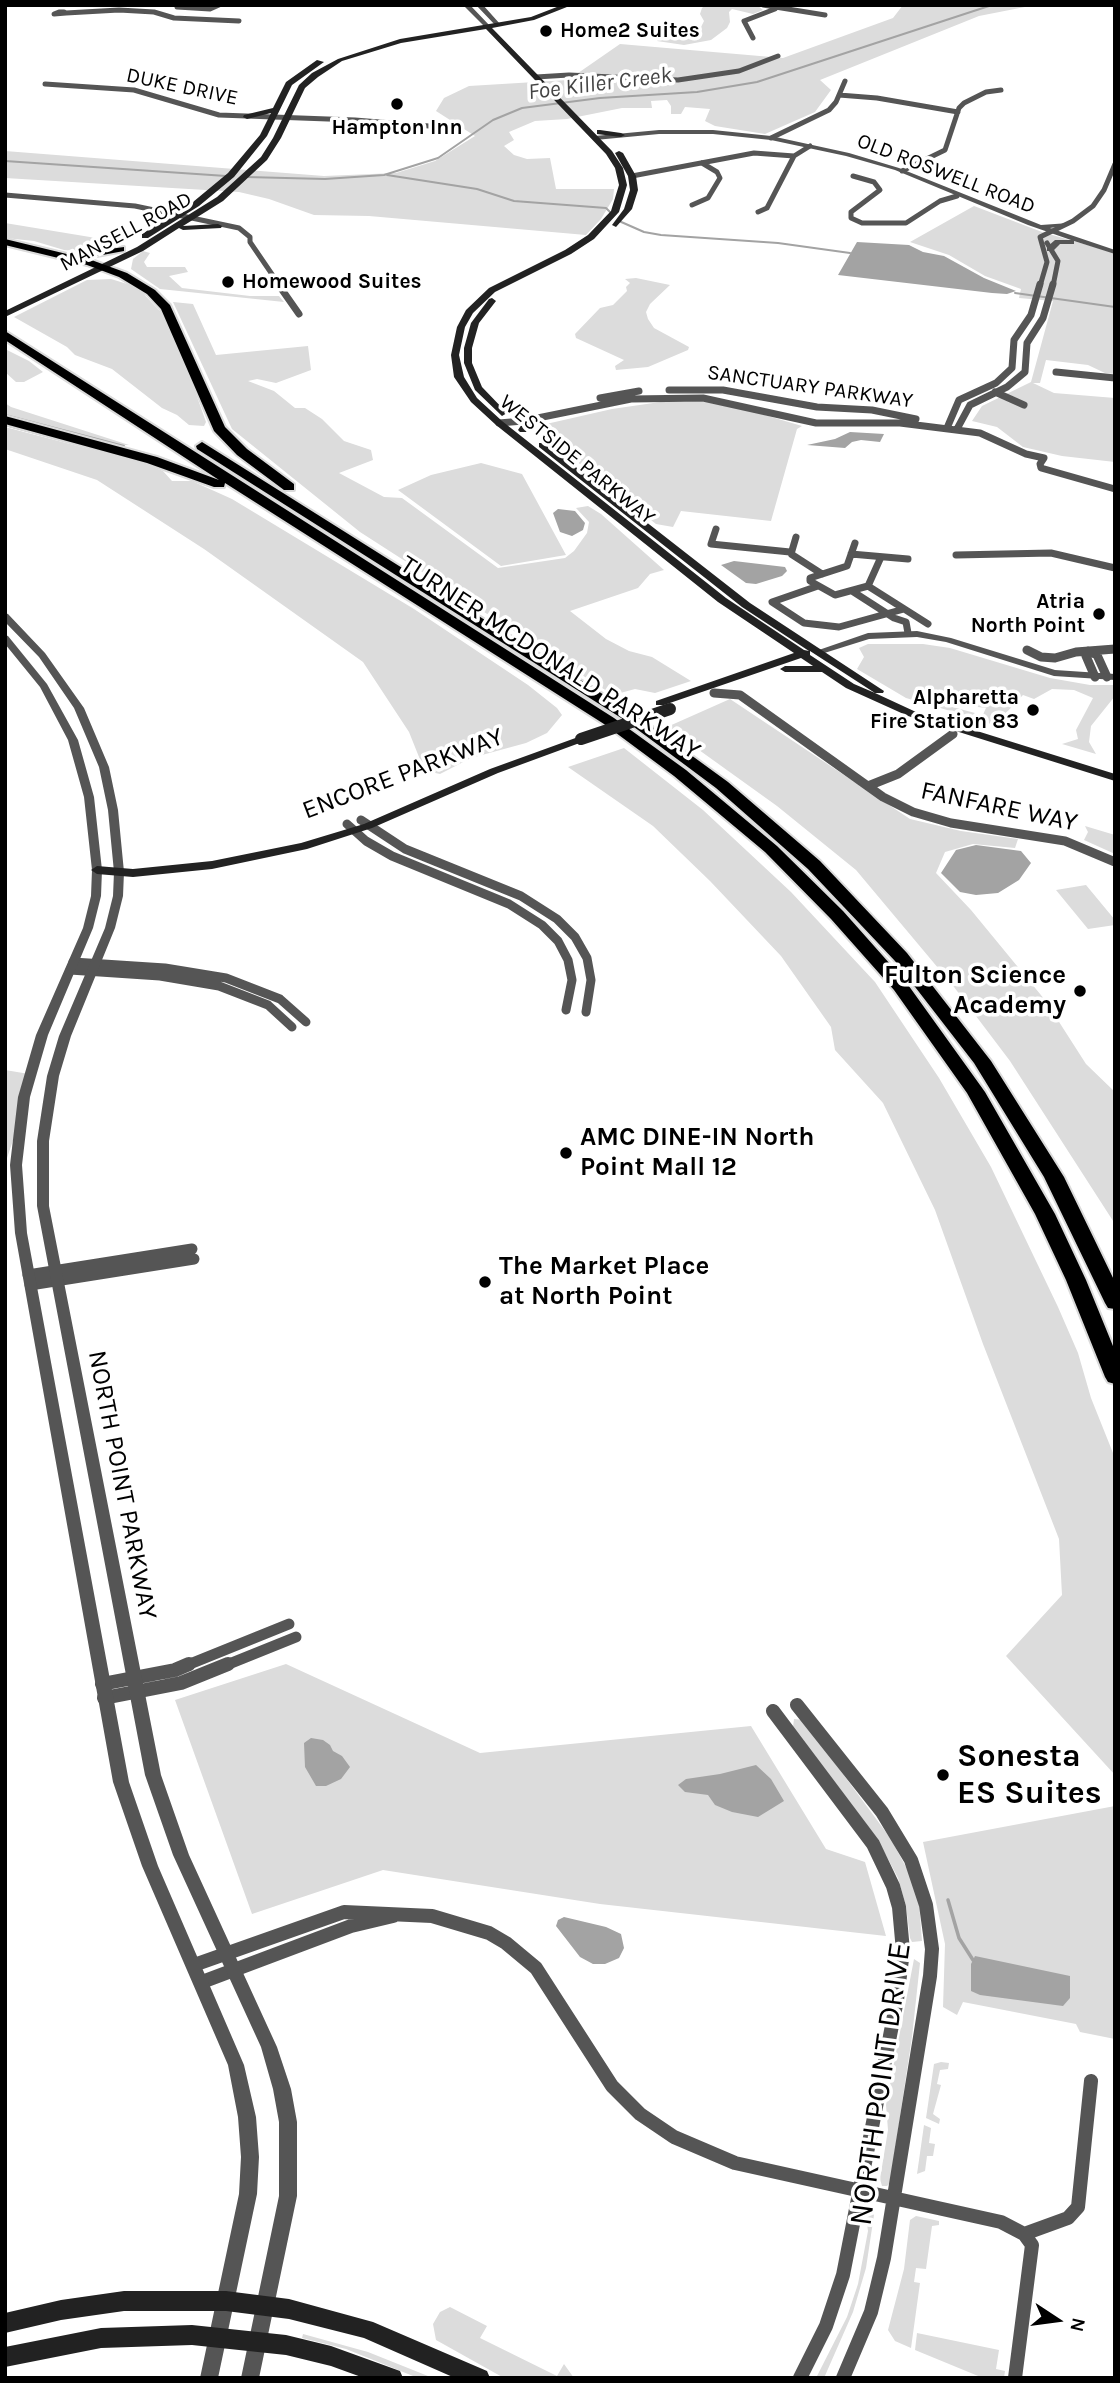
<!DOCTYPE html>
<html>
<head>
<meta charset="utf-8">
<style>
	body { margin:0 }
	#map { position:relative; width:1120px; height:2383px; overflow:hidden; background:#fff; font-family:Karla,sans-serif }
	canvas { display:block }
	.frame { position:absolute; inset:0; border:7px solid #000; pointer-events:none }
	.north { position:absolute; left:1022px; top:2285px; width:70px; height:70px; -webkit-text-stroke:5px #fff; paint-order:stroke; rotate:103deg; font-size:19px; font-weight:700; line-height:28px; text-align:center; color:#000 }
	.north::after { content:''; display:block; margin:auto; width:24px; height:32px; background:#000; clip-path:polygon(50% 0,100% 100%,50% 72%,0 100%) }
</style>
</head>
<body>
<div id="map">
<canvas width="1120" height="2383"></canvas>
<div class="frame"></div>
<div class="north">N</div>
</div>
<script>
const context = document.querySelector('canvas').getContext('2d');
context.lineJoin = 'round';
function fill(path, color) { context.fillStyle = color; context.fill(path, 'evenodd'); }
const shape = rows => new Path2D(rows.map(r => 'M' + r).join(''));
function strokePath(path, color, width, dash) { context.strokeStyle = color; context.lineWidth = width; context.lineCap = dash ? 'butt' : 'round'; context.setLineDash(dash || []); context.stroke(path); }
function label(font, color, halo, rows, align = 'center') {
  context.font = font + ' Karla,sans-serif'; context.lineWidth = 7; context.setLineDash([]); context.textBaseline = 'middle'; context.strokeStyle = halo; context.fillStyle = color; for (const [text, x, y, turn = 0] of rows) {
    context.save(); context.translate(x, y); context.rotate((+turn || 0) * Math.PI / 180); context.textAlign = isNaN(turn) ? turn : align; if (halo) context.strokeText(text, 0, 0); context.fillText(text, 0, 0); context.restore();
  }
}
const green = shape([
	[705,5,757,5,763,10,753,14,732,9,729,12,730,22,727,28,711,40,684,45,657,41,663,33,687,34,701,27,704,21,700,14,702,8],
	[903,5,1035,5,979,16,820,80,831,90,815,112,765,134,715,126,705,121,710,109,685,107,681,114,671,114,671,106,667,100,651,101,652,108,622,108,567,119,535,121,509,132,514,140,504,146,514,155,527,159,550,158,556,189,614,189,613,199,601,219,586,235,369,216,314,215,269,199,239,192,5,178,5,151,324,176,396,173,435,161,475,136,436,111,444,98,469,86,568,80,620,44,783,58,893,18],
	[974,206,1042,232,1115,253,1115,374,1105,373,1088,365,1046,360,1040,383,1033,383,1054,393,1115,398,1115,462,1062,456,1023,447,997,427,972,421,982,406,1031,382,1053,301,1019,298,1021,289,985,276,949,255,910,242],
	[5,223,90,237,119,245,96,253,64,250,34,241,5,238],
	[143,251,150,253,144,262,147,267,185,267,188,272,169,276,182,288,250,296,279,296,284,302,160,289,131,269,133,259],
	[636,278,670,285,650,304,646,312,648,319,654,328,689,347,688,350,648,367,616,370,615,366,624,360,576,338,575,334,600,308,613,305,627,291,626,287,630,283,625,279],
	[111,279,137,287,160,311,195,391,206,422,204,426,189,425,177,415,162,408,112,369,75,355,67,347,14,317,87,280],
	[173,302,193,304,216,355,308,346,311,370,276,383,257,379,248,381,274,391,295,408,305,408,322,419,344,441,371,450,373,460,339,473,384,497,402,498,498,568,565,558,574,551,587,533,589,522,576,508,588,506,601,514,664,570,650,574,638,588,570,611,606,639,629,651,652,657,691,681,655,693,635,689,613,695,360,532,232,429],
	[5,349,29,361,43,372,24,382,16,382,5,372],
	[667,401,707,402,758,413,802,426,797,429,771,521,681,511,673,527,656,524,533,427,612,409],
	[5,403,11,407,129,445,117,445,5,416],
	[5,427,143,463,163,471,172,481,192,481,232,499,414,609,528,685,557,708,562,715,547,733,526,743,471,758,440,774,421,770,419,757,409,732,363,662,204,549,97,480,5,449],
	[481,463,522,474,566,555,501,566,398,490,431,475],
	[868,644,923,644,950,648,1050,678,1090,685,1115,685,1115,696,1091,726,1089,742,1096,754,1062,744,1078,739,1076,730,1093,698,1074,690,1052,689,1034,699,1023,695,1006,713,1018,717,1006,728,980,721,986,708,930,701,975,713,971,717,906,698,857,669,864,657,859,648],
	[730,699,910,819,961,831,1018,839,1015,848,973,844,945,852,936,873,971,910,1045,1000,1086,1064,1115,1092,1115,1224,1010,1061,954,987,856,870,777,806,667,727],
	[624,748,703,810,791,892,875,982,939,1078,991,1167,1058,1307,1078,1353,1091,1398,1115,1458,1115,1775,1006,1656,1062,1595,1059,1539,983,1344,935,1210,883,1103,835,1050,831,1027,781,956,710,881,653,826,568,767],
	[1085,826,1115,835,1115,854,1084,840,1088,832],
	[1086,885,1115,920,1115,925,1088,929,1056,890],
	[5,1070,35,1075,5,1164],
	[286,1664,480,1753,751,1726,826,1849,865,1862,886,1936,600,1904,383,1870,252,1914,175,1700],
	[794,1719,803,1720,891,1839,907,1869,919,1902,922,1941,912,1942,910,1938,906,1906,898,1878,877,1838,793,1727],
	[1115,1806,1115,2039,1080,2032,1076,2024,963,2002,957,2015,943,2007,945,1944,923,1842],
	[914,1959,920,1963,912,2037,890,2183,887,2186,882,2186,880,2179,888,2130,886,2105],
	[941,2062,949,2063,948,2069,940,2070,937,2084,941,2085,933,2114,940,2119,939,2124,926,2118,934,2064],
	[924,2125,931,2128,929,2143,935,2144,933,2156,927,2156,925,2171,917,2174],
	[868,2207,874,2215,866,2268,853,2312,824,2378,816,2378,847,2317,858,2284,868,2231,865,2211],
	[916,2216,939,2221,939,2225,932,2226,926,2269,916,2268,914,2282,920,2283,911,2348,895,2341,888,2330,904,2269,910,2220],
	[450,2307,487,2326,480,2338,557,2376,564,2364,574,2378,504,2378,436,2340,433,2324,440,2312],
	[917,2333,999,2350,996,2369,1005,2371,1004,2378,983,2378,915,2350],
	[303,2334,368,2352,433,2378,418,2378,346,2349,302,2338]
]);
const water = shape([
	[857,242,909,245,923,252,944,256,984,278,1016,291,1007,294,992,293,838,275],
	[850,432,884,434,880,442,861,440,852,442,845,448,807,445,835,439],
	[558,509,575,511,585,523,583,530,572,536,560,532,553,513],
	[734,561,785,567,787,571,782,576,756,584,746,583,721,565],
	[976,845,1021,851,1031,863,1019,880,998,893,976,895,960,892,941,873,956,850],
	[311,1738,323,1740,330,1745,333,1751,342,1756,350,1767,341,1779,326,1786,316,1786,305,1767,304,1743],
	[756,1765,771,1779,784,1801,758,1817,732,1812,715,1805,708,1795,685,1792,678,1785,686,1779,720,1774],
	[564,1917,606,1927,621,1934,624,1948,619,1958,605,1964,593,1964,580,1957,556,1926,558,1920],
	[975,1956,1070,1976,1070,1998,1063,2006,980,1995,971,1991,971,1964]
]);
const streamFar1 = shape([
	[5,161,226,176],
	[387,175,477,189,514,201,606,208,612,214],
	[246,177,325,179,384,175,438,158,493,120,522,108,600,98,697,92,757,82,992,5],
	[619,221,644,232,661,235,778,243,850,253],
	[1015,293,1115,307],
	[5,415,124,446],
	[5,425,92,448]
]);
const stream = shape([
	[948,1900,959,1938,973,1960]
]);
const minorFar4 = shape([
	[763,5,825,15],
	[177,7,210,9,219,5],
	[59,12,64,12,66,13,54,14,59,12],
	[66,13,119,10,154,12,174,18,239,21],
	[753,38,744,21,775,9],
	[536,77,569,75,678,80,739,71,778,56],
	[45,84,134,90,219,115,355,120,429,126],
	[839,95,877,98,958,112],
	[771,138,829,110,836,102,845,81],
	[902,171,945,150,959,108,964,103,986,92,1001,90],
	[632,176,754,153,794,156],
	[853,176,874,182,880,190,851,212,851,218,862,223,906,223,940,201,957,196],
	[5,195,135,206,239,228,250,237,250,242,280,286],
	[692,205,708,198,720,178,717,172,702,163],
	[758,212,767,208,794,156,810,146],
	[1047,243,1058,261,1053,286],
	[1040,286,1047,262,1040,237,1073,221,1093,206,1104,190,1115,164]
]);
const minorFar3 = shape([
	[278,284,299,314],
	[1056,372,1115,378],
	[669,390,723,390,817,407,872,410,916,419],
	[995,392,1024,405],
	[600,398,639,391],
	[499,423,523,421,631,399,703,398,816,423,900,423,980,433,1026,454,1044,458,1040,464,1041,468,1115,489],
	[947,428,959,400,996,383,1012,368,1014,340,1031,315,1040,284],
	[957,429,970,405,1007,387,1025,372,1027,343,1043,318,1053,284],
	[716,529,711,544,790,552],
	[796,537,791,554,822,574],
	[855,543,847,566,810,578,810,581,835,595,868,586,881,557],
	[851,554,908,559],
	[956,555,1051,553,1115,568],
	[818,586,772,602,804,623,839,627,904,609],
	[868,586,928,624],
	[852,591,894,618,906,622,908,633]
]);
const minorFar2 = shape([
	[1027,650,1041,657,1055,658,1076,652,1115,649],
	[1095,677,1086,656,1088,651,1097,655,1107,677],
	[714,693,740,695,883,797,913,812,951,823,1065,841,1115,862],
	[868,786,898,774,953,734],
	[361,820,405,849,521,896,557,919,575,937,587,958,591,980,586,1012],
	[347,824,366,841,392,856,509,904,542,925,558,941,568,960,572,980,566,1010],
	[73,962,165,968,226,978,280,999,306,1022],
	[70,970,160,976,219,986,268,1005,292,1027]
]);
const minorFar1 = shape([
	[28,1275,192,1249],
	[30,1285,194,1259],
	[185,1666,289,1624],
	[224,1666,296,1637]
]);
const minor = shape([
	[102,1684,175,1670,189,1664],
	[104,1698,181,1683,228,1664],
	[797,1705,882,1812,911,1860,926,1905,932,1949,930,1976,884,2258,871,2312,843,2378],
	[773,1711,873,1844,893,1886,899,1907,903,1951,897,2000,843,2275,826,2326,800,2378],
	[194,1965,344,1912,432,1916,489,1933,506,1943,536,1968,612,2086,640,2114,674,2137,735,2163,1001,2222,1024,2234,1032,2245,1015,2378],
	[202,1982,351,1926,393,1916],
	[1024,2234,1068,2218,1078,2207,1091,2081]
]);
const tertiary = shape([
	[463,5,470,5,490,26,490,28,486,28,463,5],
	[476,5,483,5,500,24,500,26,496,26,476,5],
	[659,130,713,130,771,136,849,153,899,168,1041,225,1069,223,1069,225,1050,228,1115,250,1115,254,1074,241,1074,244,1060,244,1053,251,1047,251,1047,247,1055,240,1071,240,1028,225,895,170,846,156,771,140,713,134,659,134,595,140,592,138,595,136,659,130],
	[5,613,8,614,45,653,84,708,109,767,118,810,124,872,123,896,115,928,71,1036,59,1076,49,1141,49,1206,161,1775,189,1855,277,2047,291,2089,297,2122,297,2196,259,2378,241,2378,279,2196,279,2122,273,2089,261,2047,173,1855,145,1775,37,1206,37,1141,47,1076,59,1036,105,928,113,896,114,872,108,810,99,767,74,708,39,657,5,622,5,613],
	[917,631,951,638,1055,670,1115,674,1115,680,1054,676,946,642,917,637,869,639,818,655,813,652,868,633,917,631],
	[5,635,8,636,47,684,78,740,94,797,102,870,101,896,93,928,48,1035,30,1097,22,1165,27,1233,129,1782,158,1866,244,2065,256,2117,259,2157,257,2194,218,2378,200,2378,239,2194,241,2157,238,2117,228,2065,142,1866,113,1782,15,1233,10,1165,18,1097,36,1035,83,928,91,896,92,870,84,797,68,740,40,687,5,644,5,635]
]);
const secondary = shape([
	[562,5,572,5,534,20,492,28,612,151,623,168,627,185,619,212,594,239,571,254,495,292,473,313,465,327,459,355,464,377,477,398,502,421,726,598,804,650,809,651,742,607,539,447,539,443,545,443,750,603,884,691,883,693,875,693,916,712,1115,774,1115,781,908,716,846,688,822,672,785,672,780,669,785,666,813,666,801,658,664,705,656,705,656,701,794,653,718,602,496,425,471,402,454,377,451,355,457,327,466,310,489,288,565,250,588,235,611,211,619,185,615,168,606,154,486,29,401,43,342,61,318,77,305,88,281,138,267,160,223,201,183,226,218,224,222,226,221,228,183,230,179,228,143,251,5,317,5,311,137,247,217,197,261,157,273,138,299,85,312,73,338,59,400,39,531,17,562,5],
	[810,651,875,693,854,684,810,655,810,651],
	[317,60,324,62,292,85,267,136,234,177,199,206,148,238,142,238,142,234,193,202,228,173,260,135,271,113,247,119,243,117,244,115,273,108,286,82,317,60],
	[600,130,621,133,625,135,621,137,597,134,597,130,600,130],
	[619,151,623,153,636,176,638,190,632,209,616,227,612,225,624,209,630,190,628,176,615,153,619,151],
	[492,298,496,301,479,323,472,348,472,363,482,387,507,413,502,416,475,390,464,363,464,348,471,323,489,299,492,298],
	[526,418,534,420,526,432,520,432,518,430,526,418],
	[581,736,587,739,585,741,498,773,372,828,307,849,212,869,133,877,97,874,91,870,97,866,133,869,212,861,301,843,364,824,490,769,581,736],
	[124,2291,226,2291,289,2299,373,2322,487,2371,490,2378,455,2378,364,2338,289,2319,226,2311,124,2311,61,2320,5,2333,5,2313,61,2300,124,2291],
	[192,2325,286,2335,331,2346,400,2371,403,2378,364,2378,331,2366,286,2355,192,2345,101,2348,5,2367,5,2347,101,2328,192,2325]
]);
const motorway = shape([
	[5,239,75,256,81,253,124,247,124,251,86,258,127,273,155,290,170,305,225,427,247,449,294,484,294,490,284,490,237,455,214,431,161,309,147,294,119,277,87,265,5,245,5,239],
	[5,331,614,718,686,770,777,846,843,911,906,982,985,1092,1055,1214,1086,1280,1115,1351,1115,1384,1108,1382,1105,1377,1066,1280,1035,1214,967,1093,894,990,831,919,765,852,674,776,604,724,225,483,224,487,214,487,147,463,5,424,5,416,157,457,219,480,5,340,5,331],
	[202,442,636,715,728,782,820,861,907,953,991,1061,1064,1177,1115,1282,1115,1309,1108,1308,1105,1303,1044,1177,974,1063,895,961,808,869,716,788,626,721,197,449,196,446,202,442]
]);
const secondaryBridge = shape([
	[581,739,670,709]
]);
const markers = [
	[546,31,7,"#000"],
	[397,104,7,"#000"],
	[228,282,7,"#000"],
	[1099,614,7,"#000"],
	[1033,710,7,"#000"],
	[1080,991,7,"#000"],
	[566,1153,7,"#000"],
	[485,1282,7,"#000"],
	[943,1775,7,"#000"]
];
const farPoinames = [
	["Home2 Suites",560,31],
	["Hampton Inn",397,128,"center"],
	["Homewood Suites",242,282],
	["Atria",1085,602,"right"],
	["North Point",1085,626,"right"],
	["Alpharetta",1019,698,"right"],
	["Fire Station 83",1019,722,"right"]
];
const farStreetnames = [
	["DUKE DRIVE",182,87,12],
	["OLD ROSWELL ROAD",946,174,21],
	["MANSELL ROAD",126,232,-28],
	["SANCTUARY PARKWAY",810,387,8],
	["WESTSIDE PARKWAY",577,460,39]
];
const farWaternames = [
	["Foe Killer Creek",600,84,-7]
];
const streetNames = [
	["TURNER MCDONALD PARKWAY",550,658,33],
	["ENCORE PARKWAY",403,774,-21],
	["FANFARE WAY",999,807,12],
	["NORTH POINT PARKWAY",122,1485,79]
];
const poiNames = [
	["Fulton Science",1066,976,"right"],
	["Academy",1066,1006,"right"],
	["AMC DINE-IN North",580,1138],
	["Point Mall 12",580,1168],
	["The Market Place",499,1267],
	["at North Point",499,1297]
];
const nearPoinames = [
	["Sonesta",957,1757],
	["ES Suites",957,1794]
];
const nearStreetnames = [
	["NORTH POINT DRIVE",881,2084,-82]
];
fill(green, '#dcdcdc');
fill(water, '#a3a3a3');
strokePath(streamFar1, '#a3a3a3', 2);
strokePath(stream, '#a3a3a3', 3.5);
strokePath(motorway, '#dbdbdb', 4);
strokePath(minorFar4, '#555', 5);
strokePath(minorFar3, '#555', 7);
strokePath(minorFar2, '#555', 9);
strokePath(minorFar1, '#555', 11);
strokePath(minor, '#555', 14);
fill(tertiary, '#555');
fill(secondary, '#222');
fill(motorway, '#000');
strokePath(secondaryBridge, '#222', 12);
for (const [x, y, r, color] of markers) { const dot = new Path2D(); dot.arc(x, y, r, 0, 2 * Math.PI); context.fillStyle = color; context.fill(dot); strokePath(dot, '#fff', 2.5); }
label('bold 21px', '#000', '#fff', farPoinames, 'left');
label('21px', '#000', '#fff', farStreetnames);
label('italic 23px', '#444', '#fff', farWaternames);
label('26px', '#000', '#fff', streetNames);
label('bold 26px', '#000', '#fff', poiNames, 'left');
label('bold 32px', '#000', '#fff', nearPoinames, 'left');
label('32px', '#000', '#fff', nearStreetnames);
</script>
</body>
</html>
